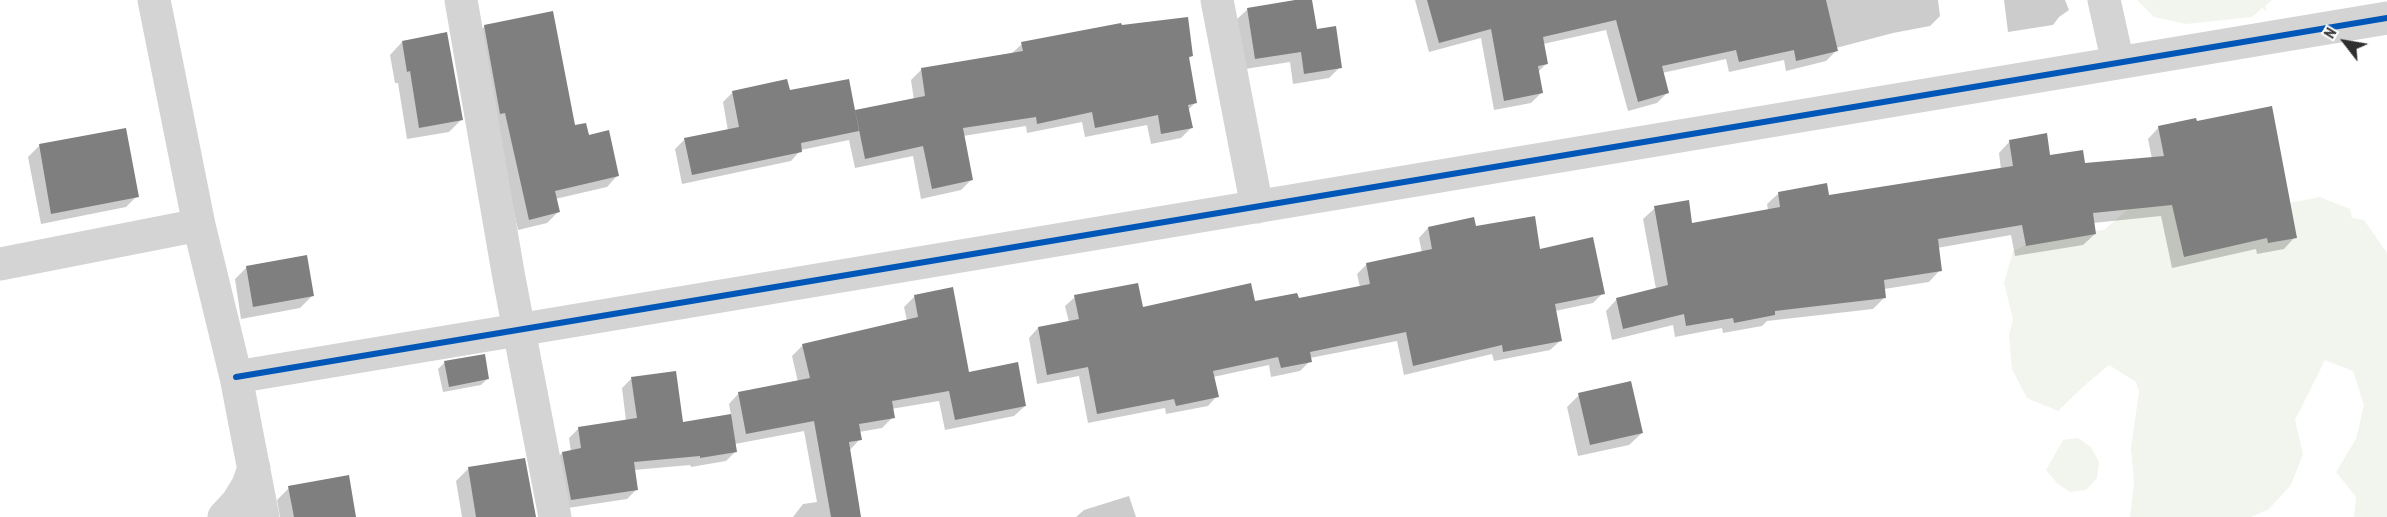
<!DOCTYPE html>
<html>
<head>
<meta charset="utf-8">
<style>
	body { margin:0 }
	#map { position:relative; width:2387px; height:517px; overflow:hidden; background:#fff; font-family:"PT Sans Narrow",sans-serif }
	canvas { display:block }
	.north { position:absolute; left:2315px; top:12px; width:60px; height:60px; -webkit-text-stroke:4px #fff; paint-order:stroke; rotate:301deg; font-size:16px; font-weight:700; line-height:24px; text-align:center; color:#2f2f2f }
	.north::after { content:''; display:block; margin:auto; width:21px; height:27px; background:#2f2f2f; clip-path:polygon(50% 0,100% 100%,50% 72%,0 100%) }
</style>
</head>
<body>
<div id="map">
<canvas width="2387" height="517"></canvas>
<div class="north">N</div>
</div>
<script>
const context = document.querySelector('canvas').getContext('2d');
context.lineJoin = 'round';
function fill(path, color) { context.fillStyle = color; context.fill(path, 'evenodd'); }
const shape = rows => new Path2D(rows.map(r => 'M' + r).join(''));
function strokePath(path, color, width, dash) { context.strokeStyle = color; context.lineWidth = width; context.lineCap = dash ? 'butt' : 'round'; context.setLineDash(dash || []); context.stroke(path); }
const green = shape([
	[2137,0,2272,0,2265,6,2267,11,2262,8,2252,17,2186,24,2154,17],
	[2147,193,2289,203,2320,197,2350,209,2352,218,2364,220,2387,253,2387,517,2354,517,2356,497,2336,472,2356,439,2364,405,2353,371,2325,360,2295,420,2303,454,2291,485,2269,509,2251,517,2130,517,2134,483,2131,448,2139,392,2136,382,2109,365,2085,385,2058,411,2027,398,2012,369,2009,335,2013,319,2004,283,2013,251,2042,237,2104,230],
	[2078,438,2091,447,2099,462,2097,478,2086,490,2070,492,2057,483,2046,470,2063,440]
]);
const shadow = shape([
	[1304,0,1310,0,1316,30,1340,67,1329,78,1293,84,1290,62,1245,69,1236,20,1248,9],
	[1415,0,1938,0,1940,16,1930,26,1893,33,1836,48,1836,51,1826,61,1786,71,1784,60,1729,72,1726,59,1662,73,1667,93,1657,103,1628,111,1606,30,1543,44,1547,63,1537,73,1541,93,1531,103,1494,110,1481,38,1429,52],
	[2004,0,2065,0,2069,10,2059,17,2053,25,2008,32],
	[485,26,617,176,607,187,555,199,558,212,547,223,518,230,474,37],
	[402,42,461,120,449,132,407,139,398,83,395,83,390,55],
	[1022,44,1191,56,1188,59,1196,102,1188,110,1191,128,1181,138,1151,144,1147,125,1085,137,1082,122,1027,133,1026,126,963,136,972,179,961,190,921,199,913,156,855,168,849,140,801,150,791,161,682,184,675,149,685,139,728,131,723,102,733,92,789,92,854,113,914,100,911,80,922,69,1011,54],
	[2159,127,2295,237,2284,249,2257,254,2256,249,2172,268,2161,216,2093,223,2095,234,2083,245,2015,256,2011,235,1937,248,1940,270,1929,282,1884,289,1885,297,1873,309,1767,321,1762,326,1723,333,1722,328,1675,337,1673,325,1612,340,1606,311,1617,299,1656,289,1643,219,1655,208,1691,224,1768,210,1767,204,1779,193,1828,196,2001,170,1999,153,2010,141,2049,157,2084,165,2152,159,2148,139],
	[124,130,137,196,126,207,41,224,28,157,39,146],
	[1428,228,1475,228,1539,251,1603,293,1593,303,1555,311,1560,341,1550,350,1494,361,1492,354,1404,375,1397,341,1310,358,1310,361,1300,371,1271,377,1269,365,1213,377,1217,396,1208,406,1166,414,1165,408,1088,423,1079,376,1037,384,1029,338,1038,328,1069,322,1065,306,1075,297,1141,308,1297,300,1360,287,1357,274,1367,264,1422,253,1419,238],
	[247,267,312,296,300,308,241,319,235,279],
	[915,296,968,374,1025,406,1014,416,945,430,939,401,891,409,893,417,882,428,859,432,860,439,849,451,859,517,793,517,803,504,817,502,804,431,735,444,736,451,726,461,691,467,690,465,634,470,637,489,627,499,561,509,553,463,562,453,571,452,569,438,579,428,626,421,622,388,631,379,681,424,731,415,729,404,739,393,798,382,792,356,803,345,907,321,904,307],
	[484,356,488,378,481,385,443,392,438,369,444,363],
	[1579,395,1642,433,1629,445,1578,456,1567,407],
	[469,468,534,517,462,517,456,481],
	[289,488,355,517,280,517,277,500],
	[1129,496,1136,517,1076,517,1084,510]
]);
const building = shape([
	[1295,0,1312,0,1317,29,1336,26,1342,68,1304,74,1301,52,1255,59,1247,8],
	[1427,0,1826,0,1838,51,1796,61,1794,50,1739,62,1736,50,1662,66,1669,93,1638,102,1616,20,1543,37,1548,64,1538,66,1543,93,1504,101,1491,29,1439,43],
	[553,11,575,125,586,123,589,135,609,130,619,176,555,191,560,212,529,220,505,113,500,114,484,25],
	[1188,17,1193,56,1189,57,1197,103,1188,105,1193,128,1161,134,1158,115,1095,128,1092,112,1037,124,1036,117,963,128,973,180,932,189,923,146,865,159,855,110,925,96,921,68,1023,51,1021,42,1121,23,1122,25],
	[447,32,463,120,419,128,410,71,407,72,402,41],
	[787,79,790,90,849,79,859,131,801,143,802,152,692,175,684,138,739,127,732,91],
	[2272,106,2297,238,2268,243,2267,238,2184,257,2172,205,2093,213,2096,234,2026,246,2022,225,1938,239,1942,271,1884,280,1886,298,1775,311,1775,315,1734,323,1733,318,1686,326,1684,314,1623,329,1616,298,1668,285,1654,206,1689,200,1692,223,1780,207,1778,192,1827,183,1829,195,2013,166,2009,140,2047,133,2050,155,2083,150,2085,163,2164,156,2158,126,2196,118,2197,121],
	[126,128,139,197,51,214,39,144],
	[1535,216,1540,249,1593,237,1605,294,1555,304,1562,341,1503,352,1502,345,1413,366,1406,332,1310,352,1312,362,1281,368,1278,357,1213,371,1219,397,1176,406,1174,399,1097,414,1088,367,1047,375,1038,327,1079,319,1074,295,1138,283,1143,307,1251,283,1255,301,1297,293,1299,298,1370,284,1366,263,1432,249,1428,227,1474,217,1476,226],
	[307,255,314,296,253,307,246,266],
	[953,287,969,372,1018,362,1026,406,955,420,949,391,892,401,895,418,859,424,862,440,849,442,861,517,831,517,814,421,746,434,738,392,810,378,802,344,918,317,914,295],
	[485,354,489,379,449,387,444,361],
	[676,371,683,422,731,414,737,452,700,458,700,456,634,462,638,490,571,500,562,452,581,448,578,427,637,418,631,377],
	[1631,381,1643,433,1590,445,1578,393],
	[525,458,536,517,476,517,468,467],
	[349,475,356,517,294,517,288,486]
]);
const minor = shape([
	[154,0,199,225,236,377,263,517],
	[461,0,509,278,555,517],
	[1217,0,1257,207],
	[2104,0,2118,63],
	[0,264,199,225],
	[236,377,2387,18],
	[224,517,237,503,248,485,254,468]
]);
const cycleway = shape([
	[236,377,2387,18]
]);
fill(green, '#f2f5ed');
fill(shadow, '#0003');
fill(building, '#7f7f7f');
strokePath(minor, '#d4d4d4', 33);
strokePath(cycleway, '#0057b8', 6);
</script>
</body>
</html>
